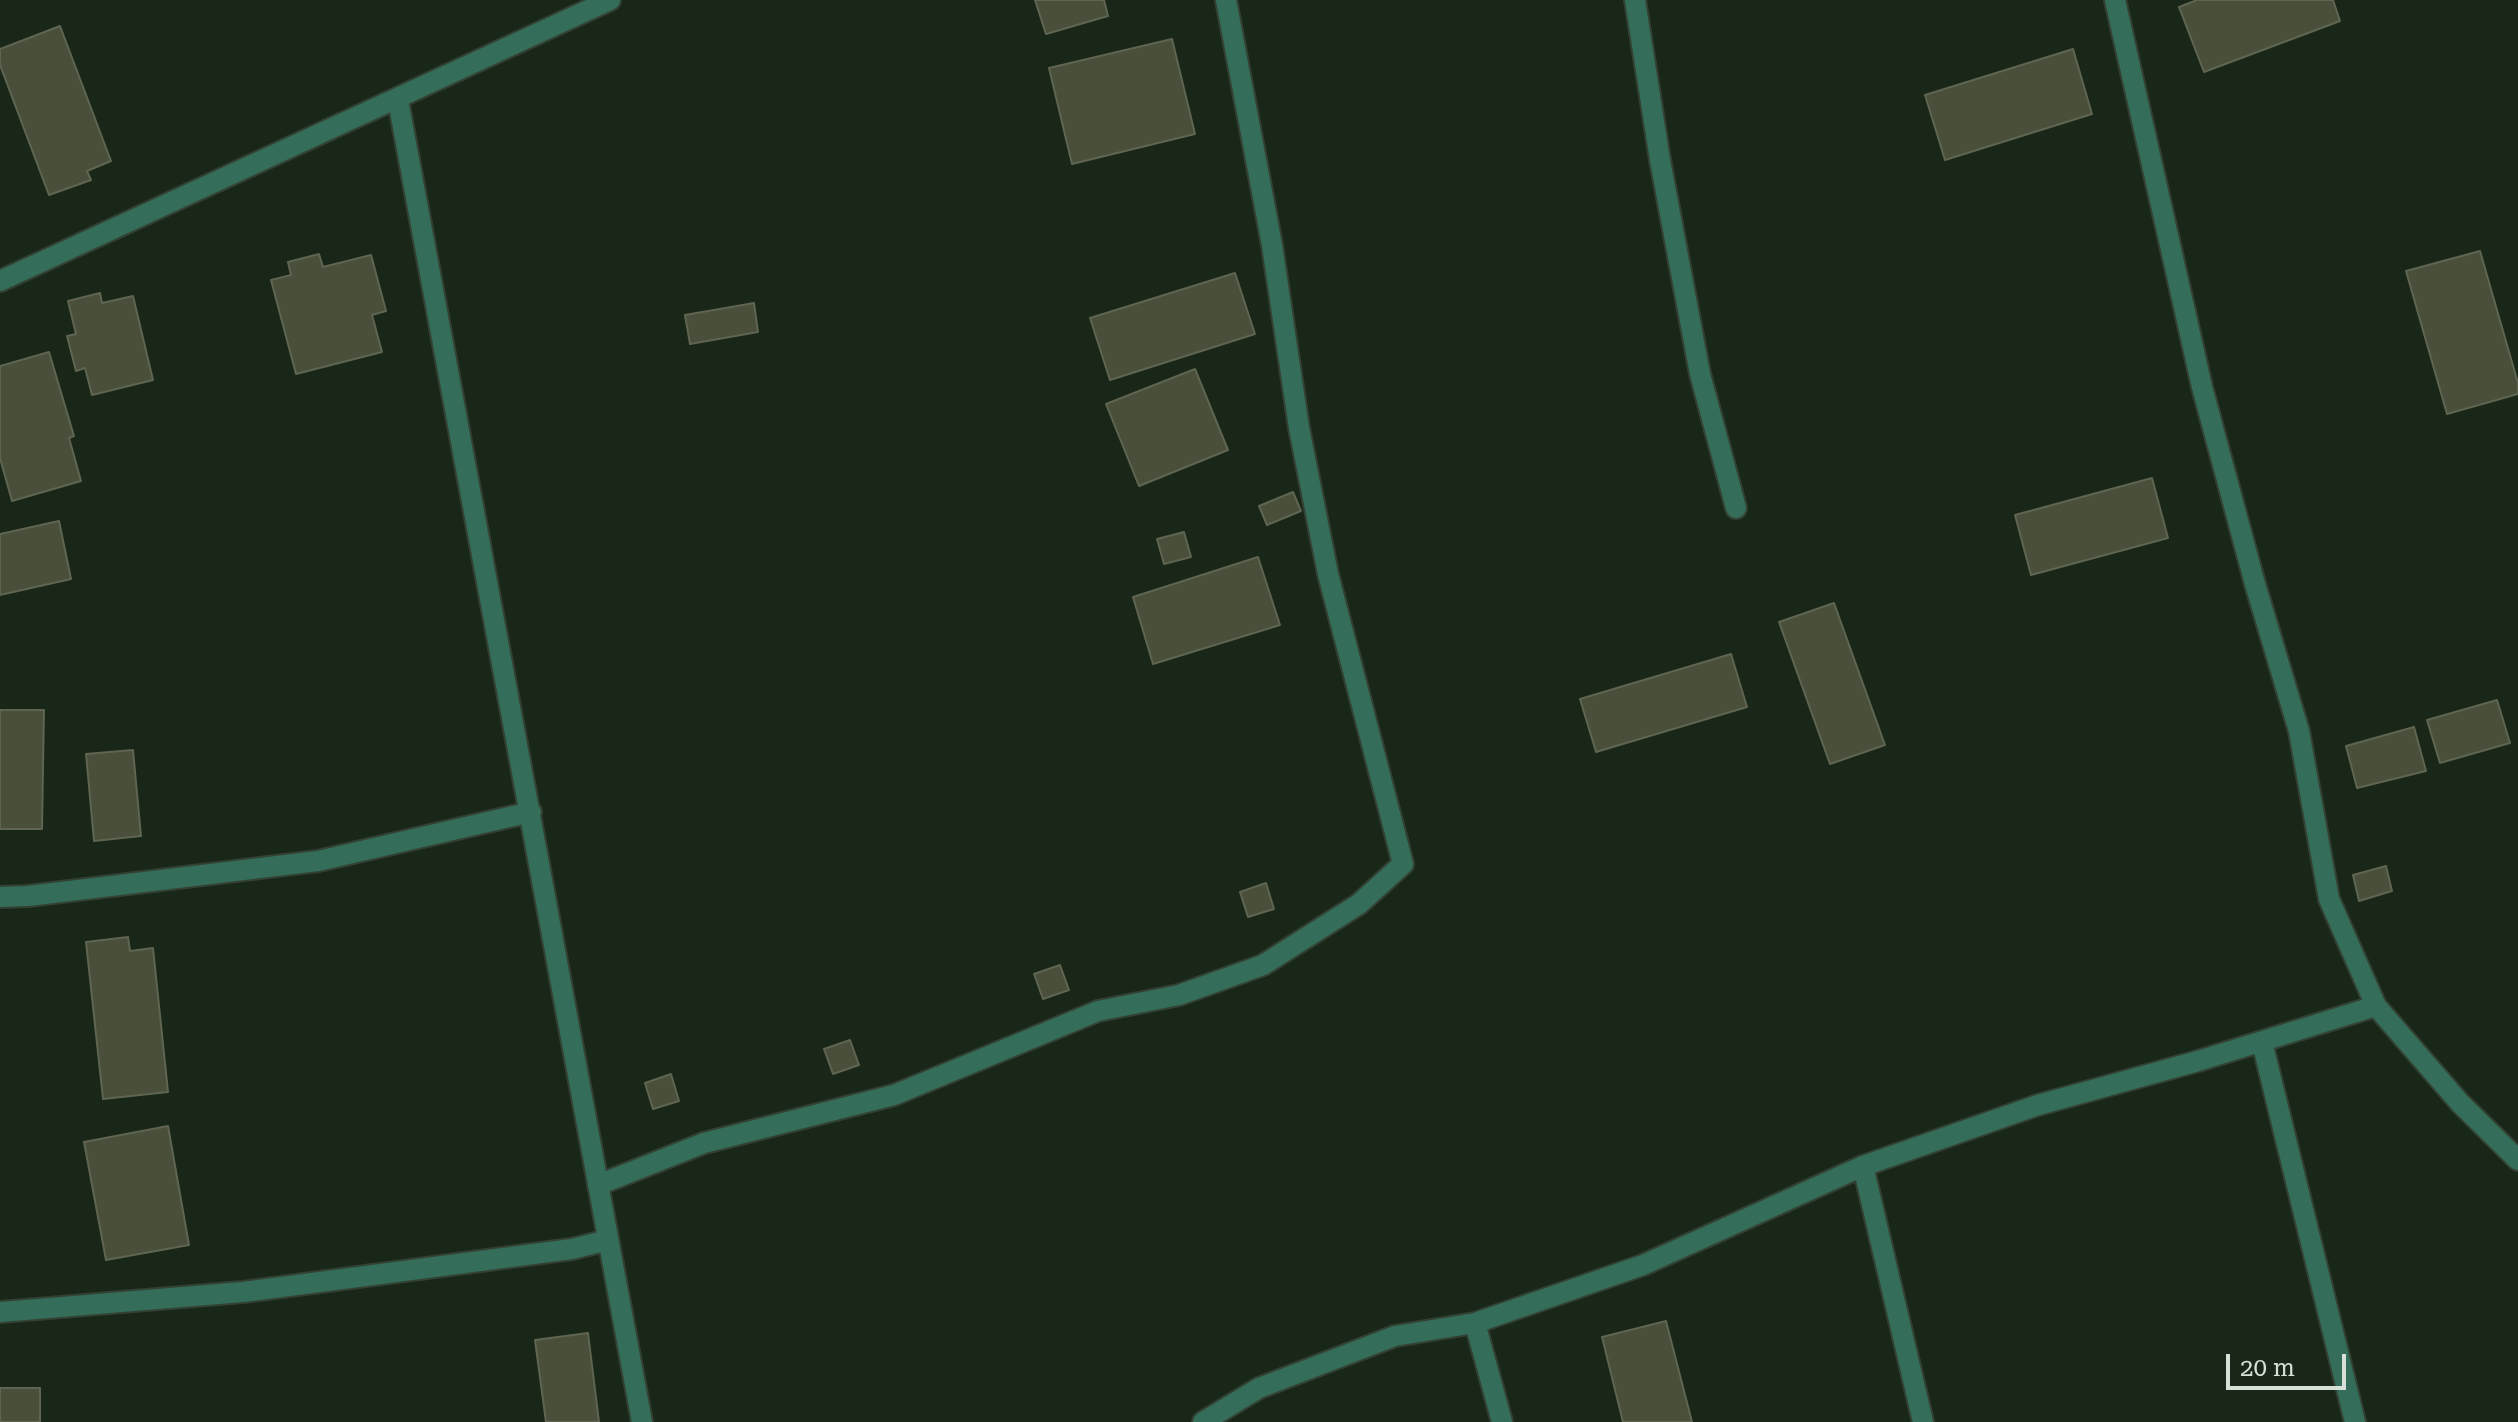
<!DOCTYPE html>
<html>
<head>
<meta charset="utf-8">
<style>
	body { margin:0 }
	#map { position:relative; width:2518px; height:1422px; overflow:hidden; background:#182718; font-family:"Roboto Serif",serif }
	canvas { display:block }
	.scale { position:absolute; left:2226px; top:1354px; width:120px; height:36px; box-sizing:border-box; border:4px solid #d7e0d6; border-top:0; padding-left:10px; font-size:24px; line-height:28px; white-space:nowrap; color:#d7e0d6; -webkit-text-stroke:6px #182718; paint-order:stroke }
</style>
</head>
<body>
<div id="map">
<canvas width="2518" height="1422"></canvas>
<div class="scale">20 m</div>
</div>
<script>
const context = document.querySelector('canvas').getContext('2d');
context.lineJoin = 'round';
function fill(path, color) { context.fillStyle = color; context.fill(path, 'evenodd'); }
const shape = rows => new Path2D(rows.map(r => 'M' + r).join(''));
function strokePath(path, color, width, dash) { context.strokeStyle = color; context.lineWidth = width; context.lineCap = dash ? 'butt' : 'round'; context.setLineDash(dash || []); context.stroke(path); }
const building = shape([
	[1035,0,1104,0,1108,16,1046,34,1035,0],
	[2197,0,2333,0,2340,21,2204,72,2179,7,2197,0],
	[60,26,111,161,87,171,91,180,49,195,0,65,0,49,60,26],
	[1172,39,1195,134,1072,164,1049,68,1172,39],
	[2073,49,2092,114,1945,160,1925,95,2073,49],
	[2480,251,2518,383,2518,394,2447,414,2406,271,2480,251],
	[319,254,323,267,371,255,386,311,372,315,382,352,296,374,271,280,291,275,288,262,319,254],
	[1235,273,1255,334,1110,380,1090,318,1235,273],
	[100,293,102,303,133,296,153,380,92,395,85,368,76,371,67,336,76,334,68,301,100,293],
	[754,303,758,332,690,344,685,315,754,303],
	[49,352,74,436,69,438,81,481,12,501,0,458,0,366,49,352],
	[1195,369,1228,450,1139,486,1106,404,1195,369],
	[2152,478,2168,538,2031,575,2015,515,2152,478],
	[1293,492,1301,511,1267,525,1259,506,1293,492],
	[59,521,71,579,0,595,0,534,59,521],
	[1184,532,1191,557,1164,564,1157,539,1184,532],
	[1258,557,1280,625,1153,664,1133,597,1258,557],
	[1834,603,1885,745,1830,764,1779,622,1834,603],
	[1731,654,1747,707,1596,752,1580,699,1731,654],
	[2497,700,2510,743,2440,763,2427,720,2497,700],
	[0,710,44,710,42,829,0,829,0,710],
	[2414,727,2426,771,2357,788,2346,746,2414,727],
	[133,750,141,836,94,841,86,754,133,750],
	[2386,866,2392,891,2359,901,2353,875,2386,866],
	[1266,883,1274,909,1248,917,1240,892,1266,883],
	[128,937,130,951,153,948,168,1092,103,1099,86,942,128,937],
	[1060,965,1069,990,1043,999,1034,974,1060,965],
	[850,1040,859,1065,833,1074,824,1049,850,1040],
	[671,1074,679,1101,653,1109,645,1083,671,1074],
	[168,1126,189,1245,106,1260,84,1142,168,1126],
	[1666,1321,1692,1422,1623,1422,1602,1337,1666,1321],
	[588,1333,599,1422,546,1422,535,1340,588,1333],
	[0,1388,40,1388,40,1422,0,1422,0,1388]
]);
const street = shape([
	[1635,0,1660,160,1700,374,1736,508],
	[2115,0,2202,387,2255,584,2299,731,2329,899,2376,1006,2460,1103,2518,1160],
	[398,100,642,1422],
	[0,281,610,0],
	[0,897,28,896,318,861,531,812],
	[2262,1042,2355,1422],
	[1863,1166,1923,1422],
	[598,1185,704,1143,894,1095,1098,1011,1179,995,1263,965,1359,904,1403,864,1328,574,1299,428,1272,245,1226,0],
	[0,1312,243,1292,572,1249,608,1240],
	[1475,1323,1502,1422],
	[1203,1422,1259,1388,1395,1336,1475,1323,1643,1265,1863,1166,2038,1105,2198,1061,2376,1006]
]);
fill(building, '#494f3a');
strokePath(building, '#5f6550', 2);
strokePath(street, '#334133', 24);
strokePath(street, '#346d59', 20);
</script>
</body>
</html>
